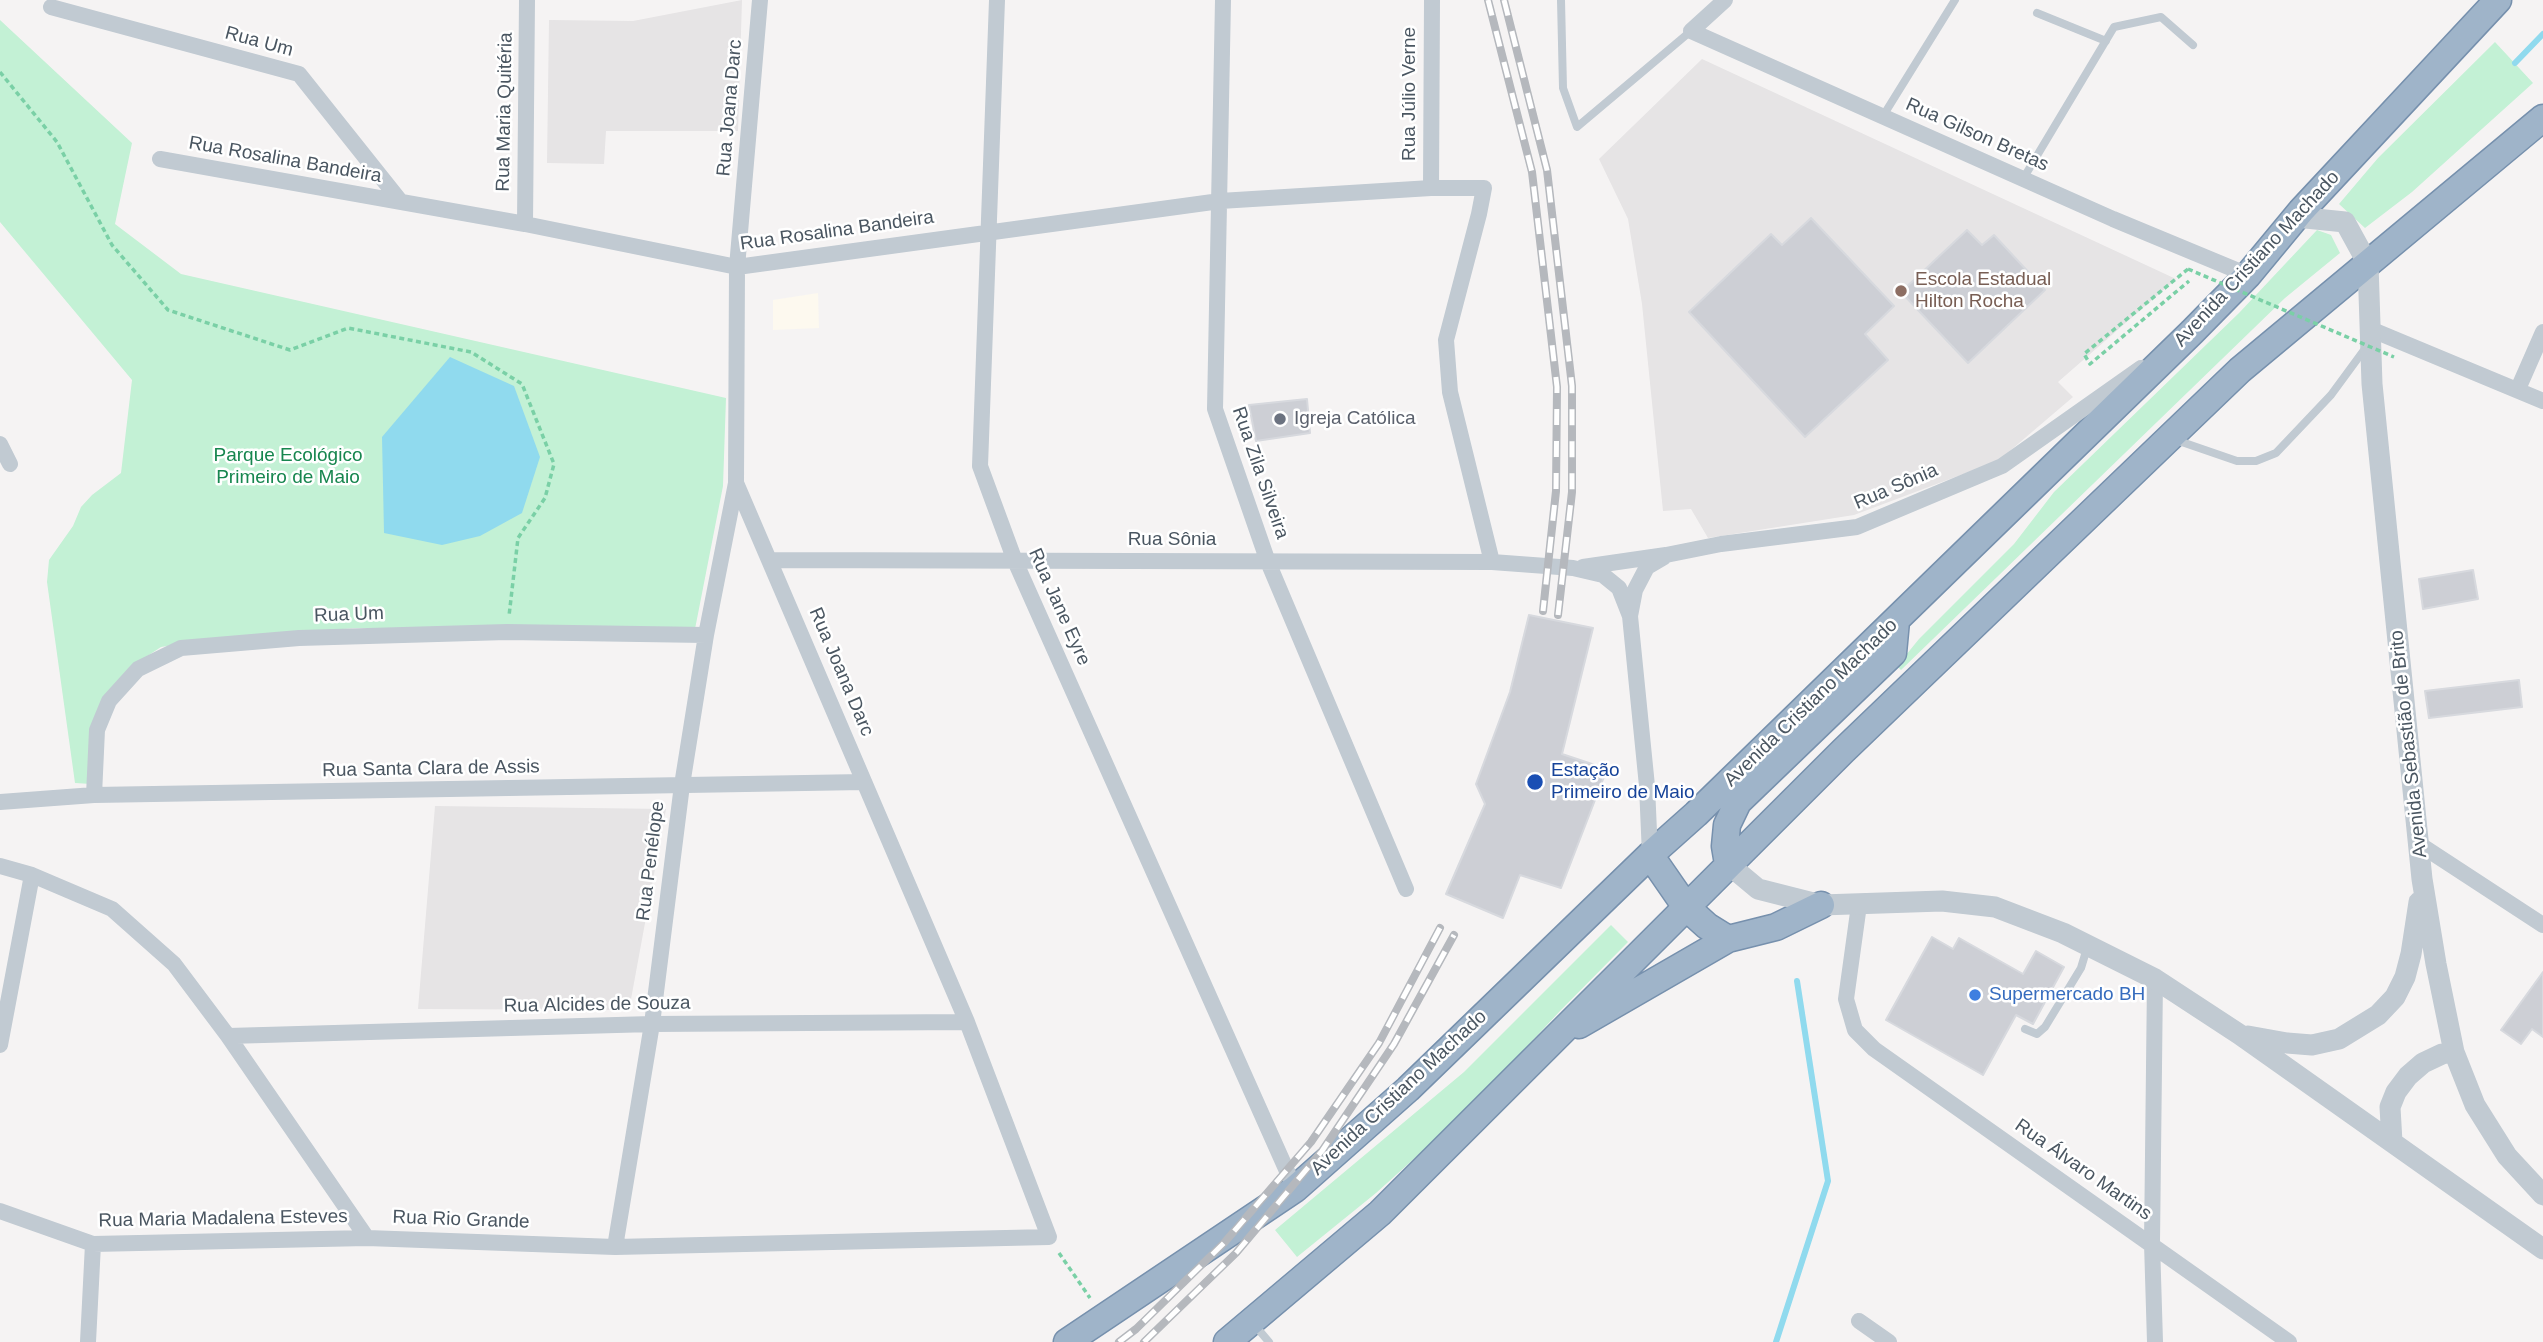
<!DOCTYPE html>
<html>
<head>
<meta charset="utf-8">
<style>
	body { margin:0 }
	canvas { display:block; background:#f5f3f3 }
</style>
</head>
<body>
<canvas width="2543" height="1342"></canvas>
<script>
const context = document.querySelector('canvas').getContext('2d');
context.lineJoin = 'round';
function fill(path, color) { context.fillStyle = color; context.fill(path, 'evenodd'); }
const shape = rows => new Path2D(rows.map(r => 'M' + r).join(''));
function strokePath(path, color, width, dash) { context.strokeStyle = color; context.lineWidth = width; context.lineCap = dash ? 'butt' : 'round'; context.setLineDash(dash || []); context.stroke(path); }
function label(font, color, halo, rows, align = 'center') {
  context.font = font + ' Arial,sans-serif'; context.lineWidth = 5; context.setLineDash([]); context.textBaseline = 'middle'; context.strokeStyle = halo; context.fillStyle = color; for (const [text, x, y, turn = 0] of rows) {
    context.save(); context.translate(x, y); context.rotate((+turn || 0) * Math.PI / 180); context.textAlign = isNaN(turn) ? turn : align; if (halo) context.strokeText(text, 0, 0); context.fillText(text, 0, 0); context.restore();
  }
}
const commercial = shape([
	[818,293,819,328,773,330,773,300]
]);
const education = shape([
	[742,0,738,131,606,131,604,164,547,163,549,20,633,21],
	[1702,59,2176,279,2058,382,2073,397,1998,461,1854,515,1708,538,1691,509,1663,511,1642,304,1628,219,1599,159],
	[435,806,666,809,629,1010,418,1009]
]);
const green = shape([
	[0,20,132,143,115,224,181,274,726,398,723,486,695,629,356,628,209,639,161,647,137,663,116,682,91,784,75,783,47,582,49,560,73,526,81,507,92,495,121,473,132,380,0,222],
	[2495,42,2533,83,2412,192,2365,228,2339,204,2378,158],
	[2317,230,2331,235,2340,253,2285,298,1901,670,1897,666,1919,639,2014,544,2054,492,2239,313],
	[1611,925,1628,942,1559,1012,1468,1110,1376,1193,1297,1257,1275,1230,1464,1072]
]);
const water = shape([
	[450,357,514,386,540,457,522,513,480,536,442,545,384,533,382,437]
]);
const stream = shape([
	[2515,63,2543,34],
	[1776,1342,1828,1181,1797,981]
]);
const building = shape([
	[1811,218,1894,306,1865,334,1888,360,1805,437,1689,312,1771,234,1782,245,1811,218],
	[1967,230,1982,245,1994,235,2045,290,1968,363,1901,292,1967,230],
	[1307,399,1310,433,1256,441,1249,405,1307,399],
	[2473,570,2478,599,2423,609,2419,579,2473,570],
	[1529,615,1593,628,1562,754,1607,769,1561,888,1520,875,1503,918,1446,894,1485,804,1476,784,1510,692,1529,615],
	[2519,680,2522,707,2429,718,2425,691,2519,680],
	[1932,937,1953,949,1959,938,2023,974,2036,951,2064,967,2033,1024,2016,1015,1983,1075,1886,1020,1932,937],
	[2543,972,2543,1037,2532,1029,2521,1044,2501,1030,2543,972]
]);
const path = shape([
	[0,72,57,142,112,245,168,310,290,350,348,328,471,352,522,384,554,464,545,498,518,538,509,616],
	[2188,269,2084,354,2090,364,2189,281],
	[1059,1253,1090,1298]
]);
const service = shape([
	[1561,0,1563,88,1577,127,1691,31],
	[2037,13,2106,41],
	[1883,116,1955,0],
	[2023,179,2114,27,2161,17,2193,45],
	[2176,440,2237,461,2256,461,2276,453,2331,395,2367,346],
	[2025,1029,2037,1034,2045,1027,2081,968,2087,948],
	[1253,1323,1269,1342]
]);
const minor = shape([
	[997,0,980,466,1015,561,1295,1189],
	[1223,0,1215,409,1268,562,1406,889],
	[1725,0,1691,31,2113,219,2248,275],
	[51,7,299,74,401,202],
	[160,159,525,224,737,267,1220,201,1431,188,1484,188,1479,214,1446,340,1450,392,1492,562],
	[1431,188,1432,0],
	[525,224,527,0],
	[2370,329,2543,401],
	[2518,389,2543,332],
	[0,444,10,464],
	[771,560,1492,562,1573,568,1603,575,1619,588,1630,616,1647,786,1650,855],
	[1583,567,1666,555,1721,544,1857,527,2002,466,2141,368],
	[1630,616,1635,590,1647,567,1664,557],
	[94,795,97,730,109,701,138,669,181,648,299,638,507,632,706,635],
	[0,802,94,795,864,782],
	[2419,844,2543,925],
	[0,866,32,875,112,909,174,964,228,1036,367,1238,615,1247,1049,1237,967,1022,736,483,737,267,760,0],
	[1859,905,1846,999,1855,1030,1874,1049,2289,1342],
	[228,1036,652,1024,967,1022],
	[0,1045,32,875],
	[0,1211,93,1244,367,1238],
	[615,1247,652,1024,682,785,706,635,736,483],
	[1859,1321,1889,1342],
	[88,1342,93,1244],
	[2155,1342,2152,1243,2155,979]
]);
const tertiary = shape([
	[2296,217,2345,222,2368,264,2372,384,2422,879,2436,964,2454,1052,2475,1105,2507,1156,2543,1195],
	[1728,864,1758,889,1821,905,1942,901,1995,907,2063,933,2155,979,2239,1034,2543,1249],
	[2248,1036,2287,1043,2312,1045,2339,1039,2378,1015,2395,997,2405,977,2411,954,2419,902],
	[2392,1142,2390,1107,2396,1092,2408,1076,2423,1063,2442,1054,2454,1052]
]);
const trunk = shape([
	[1650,855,1686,907,1707,926,1728,939],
	[1728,864,1725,846,1727,825,1738,802,1893,653,1896,621],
	[1579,1025,1728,939,1776,927,1821,905],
	[1067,1342,1295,1189,1408,1089,1650,855,1696,814,2192,332,2248,275,2301,211,2498,0],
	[1227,1342,1380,1213,1843,751,2240,370,2543,118]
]);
const rail = shape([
	[1488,0,1532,172,1557,387,1556,491,1543,611],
	[1504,0,1547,170,1572,386,1572,492,1558,615],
	[1119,1342,1136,1329,1224,1243,1311,1142,1379,1043,1440,928],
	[1144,1342,1236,1253,1322,1151,1394,1044,1454,935]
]);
const pathBridge = shape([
	[2188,269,2394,357]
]);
const markers = [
	[1901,291,7,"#8d6e63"],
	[1280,419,7,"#6b7280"],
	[1535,782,9,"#1a4fb4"],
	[1975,995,7,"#3f7fe0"]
];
const streetNames = [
	["Rua Um",259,42,15],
	["Rua Júlio Verne",1410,94,-90],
	["Rua Joana Darc",730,108,-85],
	["Rua Maria Quitéria",505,112,-89],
	["Rua Gilson Bretas",1977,135,24],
	["Rua Rosalina Bandeira",285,160,10],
	["Rua Rosalina Bandeira",837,231,-8],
	["Avenida Cristiano Machado",2257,259,-47],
	["Rua Zila Silveira",1260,473,71],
	["Rua Sônia",1896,487,-23],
	["Rua Sônia",1172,540],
	["Rua Jane Eyre",1059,607,66],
	["Rua Um",349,615,-2],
	["Rua Joana Darc",841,672,67],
	["Avenida Cristiano Machado",1811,703,-44],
	["Avenida Sebastião de Brito",2409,744,-96],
	["Rua Santa Clara de Assis",431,769,-1],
	["Rua Penélope",651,861,-83],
	["Rua Alcides de Souza",597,1005,-1],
	["Avenida Cristiano Machado",1399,1093,-43],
	["Rua Álvaro Martins",2083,1170,35],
	["Rua Maria Madalena Esteves",223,1219,-1],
	["Rua Rio Grande",461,1220,2]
];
const educationNames = [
	["Escola Estadual",1915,280],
	["Hilton Rocha",1915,302]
];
const worshipNames = [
	["Igreja Católica",1294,419]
];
const parkNames = [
	["Parque Ecológico",288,456],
	["Primeiro de Maio",288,478]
];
const transitNames = [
	["Estação",1551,771],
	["Primeiro de Maio",1551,793]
];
const shopNames = [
	["Supermercado BH",1989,995]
];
fill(commercial, '#fdf9ef');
fill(education, '#e6e4e5');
fill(green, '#c3f1d5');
fill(water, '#90daee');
strokePath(stream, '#90daee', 6);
fill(building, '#cdcfd5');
strokePath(building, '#d7d9de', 2);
strokePath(trunk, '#7690ad', 29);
strokePath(path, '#7ad0a6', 3.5, [5, 3.5]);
strokePath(service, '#c1cad2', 8);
strokePath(minor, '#c1cad2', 16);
strokePath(tertiary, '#c1cad2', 21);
strokePath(trunk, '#9fb4c9', 26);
strokePath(rail, '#b5b8bd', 8);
strokePath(rail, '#fff', 5, [16]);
strokePath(pathBridge, '#7ad0a6', 3.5, [5, 3.5]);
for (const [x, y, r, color] of markers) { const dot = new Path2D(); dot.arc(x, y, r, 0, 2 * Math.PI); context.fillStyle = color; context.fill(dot); strokePath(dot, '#fff', 2.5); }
label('19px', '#4a5661', '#fff', streetNames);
label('19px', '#785e54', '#fff', educationNames, 'left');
label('19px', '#5b616d', '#fff', worshipNames, 'left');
label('19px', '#17864f', '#fff', parkNames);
label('19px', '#164399', '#fff', transitNames, 'left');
label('19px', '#366cbe', '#fff', shopNames, 'left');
</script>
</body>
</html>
